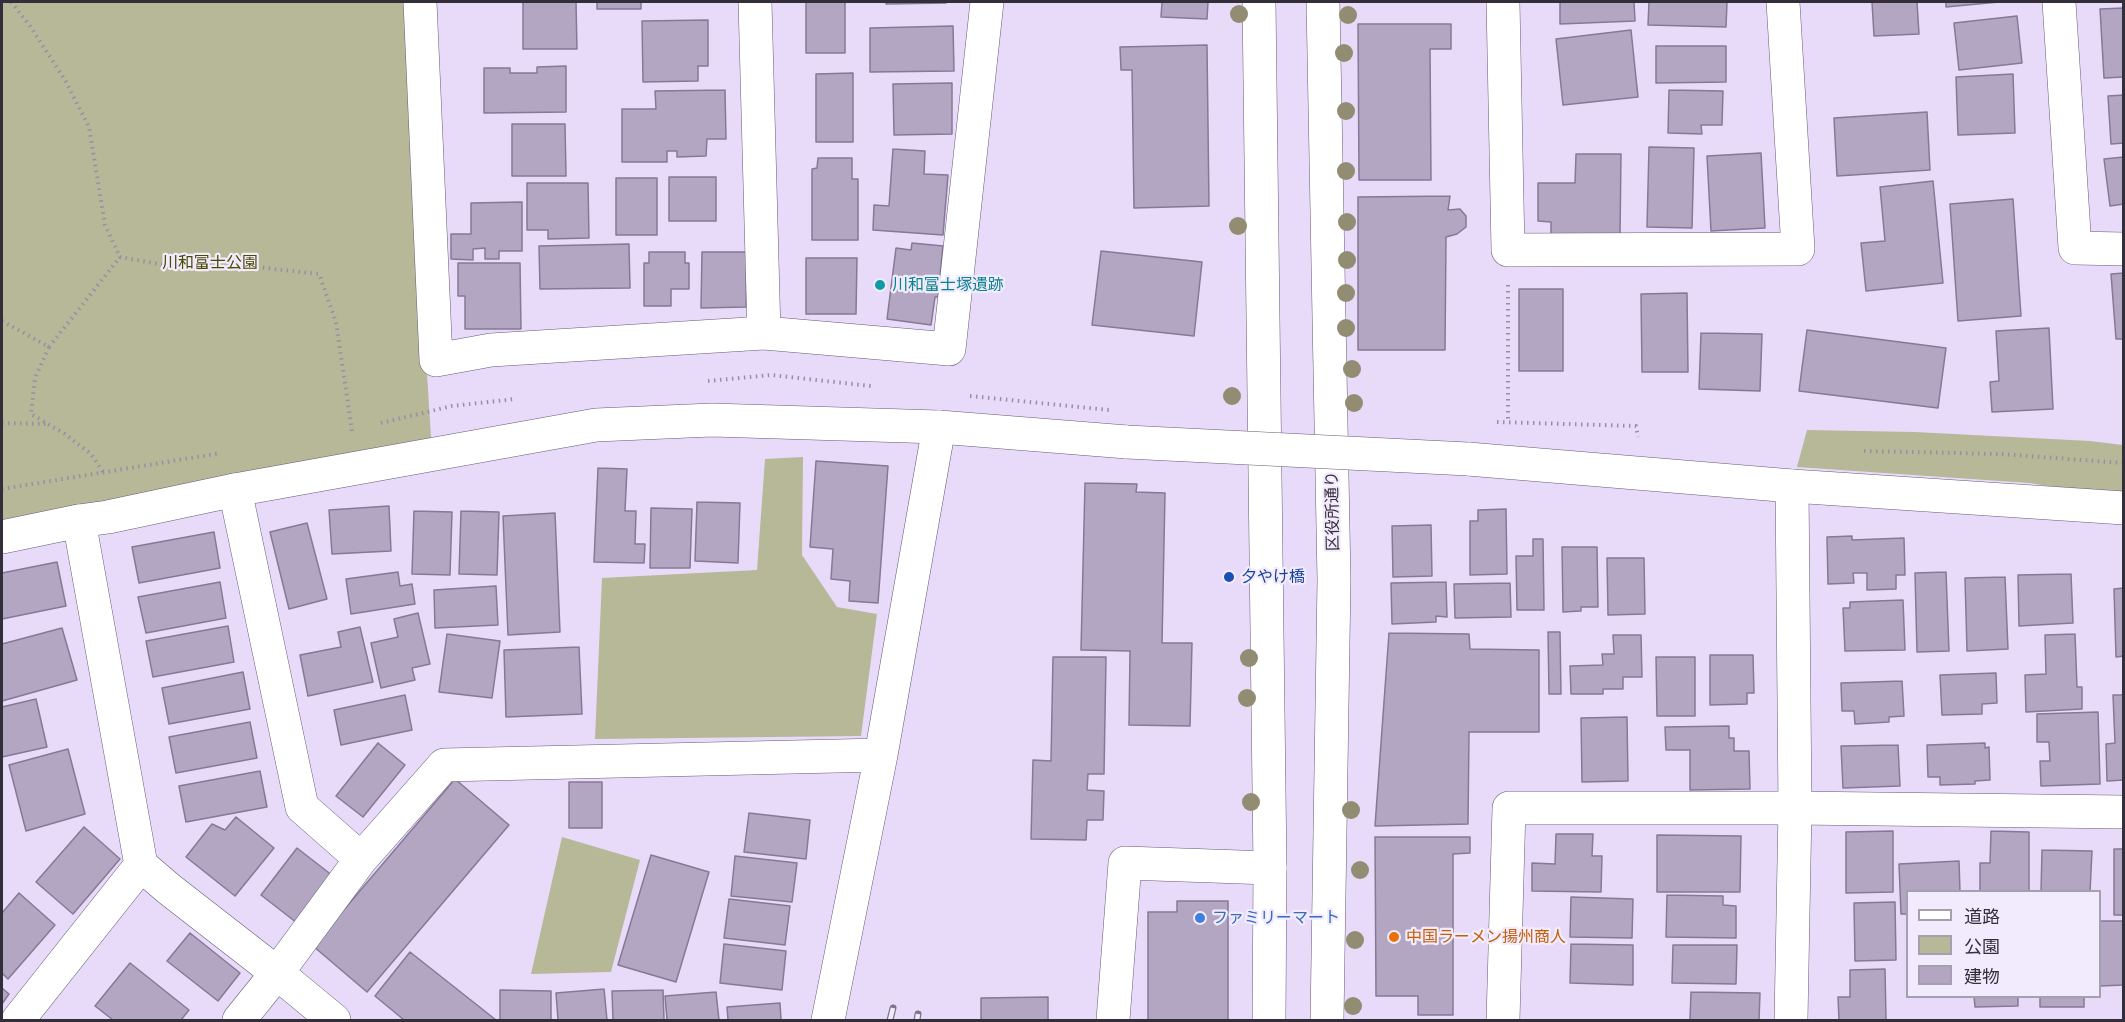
<!DOCTYPE html>
<html>
<head>
<meta charset="utf-8">
<style>
	body { margin:0 }
	#map { position:relative; width:2125px; height:1022px; overflow:hidden; background:#e8dbfa; font-family:"IBM Plex Sans","Noto Sans JP",sans-serif }
	canvas { display:block }
	.frame { position:absolute; inset:0; border:3px solid #332e3a; pointer-events:none }
	.legend { position:absolute; left:1906px; top:890px; width:195px; height:108px; box-sizing:border-box; background:#f2ebfd; border:2px solid #a69faf; margin:0; padding:8px 10px; list-style:none; font-size:18px; color:#332e3a }
	.legend li { display:flex; align-items:center; gap:12px; height:30px }
	.legend b { width:30px; border:2px solid #a69faf }
</style>
</head>
<body>
<div id="map">
<canvas width="2125" height="1022"></canvas>
<div class="frame"></div>
<ul class="legend">
<li><b style="height:8px;background:#fff"></b>道路</li>
<li><b style="height:16px;background:#b6b898"></b>公園</li>
<li><b style="height:16px;background:#b2a6c3"></b>建物</li>
</ul>
</div>
<script>
const context = document.querySelector('canvas').getContext('2d');
context.lineJoin = 'round';
function fill(path, color) { context.fillStyle = color; context.fill(path, 'evenodd'); }
const shape = rows => new Path2D(rows.map(r => 'M' + r).join(''));
function strokePath(path, color, width, dash) { context.strokeStyle = color; context.lineWidth = width; context.lineCap = dash ? 'butt' : 'round'; context.setLineDash(dash || []); context.stroke(path); }
function label(font, color, halo, rows, align = 'center') {
  context.font = font + ' "IBM Plex Sans","Noto Sans JP",sans-serif'; context.lineWidth = 4.5; context.setLineDash([]); context.textBaseline = 'middle'; context.strokeStyle = halo; context.fillStyle = color; for (const [text, x, y, turn = 0] of rows) {
    context.save(); context.translate(x, y); context.rotate((+turn || 0) * Math.PI / 180); context.textAlign = isNaN(turn) ? turn : align; if (halo) context.strokeText(text, 0, 0); context.fillText(text, 0, 0); context.restore();
  }
}
const green = shape([
	[2,2,404,2,431,438,2,521],
	[1807,430,1915,432,2090,441,2123,445,2123,497,2029,483,1797,467],
	[803,457,802,555,837,607,877,614,861,736,595,739,602,578,757,570,765,459],
	[562,837,640,860,611,972,531,974]
]);
const building = shape([
	[523,2,576,2,577,49,523,49,523,2],
	[597,2,641,2,641,9,597,9,597,2],
	[806,2,845,2,845,53,806,53,806,2],
	[886,2,946,2,946,3,886,4,886,2],
	[1162,2,1208,2,1207,19,1161,17,1162,2],
	[1560,2,1634,2,1635,21,1560,24,1560,2],
	[1649,2,1727,2,1726,27,1648,25,1649,2],
	[1872,2,1917,2,1919,34,1874,36,1872,2],
	[1946,2,1999,2,1946,7,1946,2],
	[2124,8,2124,77,2104,78,2100,9,2124,8],
	[2017,16,2022,63,1959,70,1954,23,2017,16],
	[708,20,708,66,698,66,698,81,643,82,642,21,708,20],
	[1358,24,1451,24,1451,49,1430,49,1431,180,1359,180,1358,24],
	[953,26,954,71,870,72,870,28,953,26],
	[1631,30,1638,97,1563,105,1556,39,1631,30],
	[1207,45,1209,206,1134,208,1132,70,1121,70,1120,47,1207,45],
	[1656,46,1726,46,1726,82,1656,83,1656,46],
	[566,66,566,112,484,113,484,68,510,68,510,73,537,73,537,67,566,66],
	[853,73,853,142,816,142,816,74,853,73],
	[2013,74,2015,133,1958,135,1956,77,2013,74],
	[952,83,952,134,894,135,893,84,952,83],
	[725,90,726,139,707,139,706,156,677,157,677,151,667,151,667,162,622,162,622,109,656,109,655,91,725,90],
	[1669,90,1723,91,1722,125,1701,125,1702,134,1668,133,1669,90],
	[2124,95,2124,143,2111,144,2108,96,2124,95],
	[1927,112,1930,170,1837,176,1834,118,1927,112],
	[512,124,565,124,566,176,512,176,512,124],
	[1649,147,1694,148,1692,228,1647,227,1649,147],
	[893,149,925,151,924,174,948,175,943,235,873,230,874,205,889,206,893,149],
	[1761,153,1765,228,1711,231,1707,156,1761,153],
	[1576,154,1621,154,1620,236,1551,235,1551,222,1538,221,1538,183,1575,183,1576,154],
	[2124,157,2124,204,2110,206,2104,159,2124,157],
	[818,158,852,158,852,179,858,179,858,240,812,240,812,169,817,168,818,158],
	[669,177,716,177,716,221,669,221,669,177],
	[616,178,657,178,657,235,616,235,616,178],
	[1933,181,1943,283,1866,291,1861,243,1885,241,1880,187,1933,181],
	[527,183,588,183,589,238,548,239,548,230,527,230,527,183],
	[1450,196,1448,210,1460,209,1466,216,1466,227,1457,234,1446,237,1445,350,1358,350,1358,197,1450,196],
	[2013,199,2021,316,1958,321,1950,204,2013,199],
	[522,202,522,251,499,251,499,259,485,259,485,248,473,249,473,260,451,259,451,234,471,234,471,203,522,202],
	[912,243,943,246,938,297,935,297,931,325,887,319,896,248,911,250,912,243],
	[629,244,630,288,540,289,539,246,629,244],
	[1101,251,1202,262,1194,336,1092,325,1101,251],
	[649,252,685,252,685,263,689,263,689,289,671,289,671,306,644,306,644,263,649,263,649,252],
	[702,252,747,252,746,307,701,308,702,252],
	[806,258,857,258,856,314,806,314,806,258],
	[458,263,520,263,521,329,465,329,465,296,458,296,458,263],
	[2124,273,2124,339,2116,339,2111,274,2124,273],
	[1519,289,1563,289,1563,371,1519,371,1519,289],
	[1687,293,1688,372,1642,372,1641,294,1687,293],
	[2049,328,2053,409,1992,412,1990,382,1999,381,1996,331,2049,328],
	[1807,330,1946,348,1938,408,1799,391,1807,330],
	[1701,333,1762,334,1760,391,1699,389,1701,333],
	[816,461,888,466,878,603,849,601,850,581,831,579,833,549,810,547,816,461],
	[598,468,627,469,625,511,636,511,635,544,645,544,644,563,594,562,598,468],
	[1085,483,1137,484,1136,492,1165,493,1162,643,1192,643,1190,726,1129,725,1130,651,1081,650,1085,483],
	[697,502,740,503,738,563,695,561,697,502],
	[389,506,391,551,332,554,329,510,389,506],
	[651,508,692,509,690,568,650,568,651,508],
	[1506,509,1507,574,1470,575,1470,521,1478,521,1478,510,1506,509],
	[414,511,452,512,450,575,412,574,414,511],
	[461,511,499,512,497,575,459,574,461,511],
	[555,513,560,632,508,635,503,516,555,513],
	[307,523,327,599,289,609,270,532,307,523],
	[1431,525,1432,576,1393,577,1392,526,1431,525],
	[214,532,220,568,139,583,132,547,214,532],
	[1852,536,1852,540,1904,538,1905,575,1896,575,1896,589,1867,590,1867,573,1853,573,1854,583,1828,584,1827,537,1852,536],
	[1533,539,1543,539,1544,610,1517,610,1516,556,1533,556,1533,539],
	[1562,547,1597,547,1598,607,1581,607,1581,611,1563,612,1562,547],
	[1607,558,1644,558,1645,614,1608,615,1607,558],
	[57,562,66,606,2,619,2,573,57,562],
	[398,572,400,586,412,584,415,604,351,614,346,579,398,572],
	[1946,572,1949,651,1917,652,1915,573,1946,572],
	[2071,574,2073,623,2019,626,2018,575,2071,574],
	[2005,577,2008,649,1967,651,1965,578,2005,577],
	[220,582,226,618,146,633,138,597,220,582],
	[1446,582,1447,617,1436,616,1436,622,1392,624,1391,583,1446,582],
	[1510,583,1511,617,1455,618,1454,584,1510,583],
	[496,586,498,625,435,628,434,590,496,586],
	[2124,588,2124,656,2116,657,2114,589,2124,588],
	[1903,600,1905,650,1845,651,1843,608,1850,608,1850,602,1903,600],
	[418,613,430,664,412,668,415,680,381,688,371,643,398,637,394,619,418,613],
	[228,626,234,662,153,677,146,641,228,626],
	[360,627,373,682,308,696,300,655,341,647,338,632,360,627],
	[62,628,77,680,2,701,2,644,62,628],
	[1548,632,1560,632,1561,694,1549,694,1548,632],
	[1389,633,1469,634,1470,649,1539,650,1539,732,1469,732,1468,824,1375,826,1389,633],
	[447,634,500,641,492,698,439,692,447,634],
	[2075,634,2077,687,2082,687,2082,709,2026,712,2025,675,2046,674,2045,635,2075,634],
	[1613,635,1641,635,1642,677,1623,677,1623,689,1603,689,1603,694,1571,694,1570,666,1603,665,1602,654,1614,654,1613,635],
	[579,647,582,714,506,717,504,650,579,647],
	[1710,655,1753,655,1754,693,1747,693,1747,704,1710,705,1710,655],
	[1053,657,1106,657,1104,774,1088,774,1087,790,1104,791,1103,820,1087,820,1086,840,1031,839,1033,760,1051,761,1053,657],
	[1656,657,1695,657,1695,716,1657,716,1656,657],
	[243,672,250,709,169,724,162,688,243,672],
	[1996,673,1997,703,1982,704,1982,714,1942,715,1940,675,1996,673],
	[1902,681,1904,716,1889,717,1889,722,1855,724,1854,711,1842,711,1841,683,1902,681],
	[405,695,412,730,341,745,334,710,405,695],
	[2113,695,2124,695,2124,780,2107,781,2106,744,2115,743,2113,695],
	[36,699,47,747,2,757,2,707,36,699],
	[2098,712,2100,784,2041,786,2040,761,2050,761,2049,742,2037,742,2037,714,2098,712],
	[1627,717,1628,781,1582,782,1581,718,1627,717],
	[250,722,257,758,176,773,169,737,250,722],
	[1729,726,1729,738,1734,738,1734,751,1749,751,1750,789,1690,790,1690,750,1666,750,1665,727,1729,726],
	[378,743,405,765,363,817,336,796,378,743],
	[1985,743,1985,748,1989,747,1990,780,1975,781,1975,784,1940,785,1940,777,1928,777,1927,745,1985,743],
	[1898,745,1900,786,1843,788,1841,746,1898,745],
	[68,749,85,814,26,831,9,765,68,749],
	[260,771,267,807,186,822,179,786,260,771],
	[455,779,509,825,367,992,313,946,455,779],
	[569,782,602,782,602,828,569,828,569,782],
	[749,813,810,820,806,859,744,852,749,813],
	[236,817,274,848,235,896,186,857,212,824,225,830,236,817],
	[84,827,120,859,73,914,36,882,84,827],
	[1893,831,1893,892,1846,893,1846,832,1893,831],
	[1991,831,2029,832,2029,892,1980,892,1980,863,1990,863,1991,831],
	[1556,834,1593,834,1592,856,1602,856,1601,892,1532,891,1532,863,1555,864,1556,834],
	[1657,835,1741,836,1740,892,1657,892,1657,835],
	[1375,837,1470,837,1470,853,1453,854,1453,1015,1418,1015,1418,996,1376,996,1375,837],
	[297,848,333,876,297,923,261,895,297,848],
	[2114,849,2124,849,2124,915,2114,915,2114,849],
	[2042,850,2092,851,2090,892,2041,892,2042,850],
	[651,855,709,872,676,982,618,965,651,855],
	[735,856,797,863,792,902,731,896,735,856],
	[1959,861,1960,892,1908,892,1908,914,1901,914,1899,864,1959,861],
	[19,893,55,925,8,979,2,973,2,913,19,893],
	[1667,895,1723,896,1723,905,1736,906,1736,938,1666,937,1667,895],
	[1571,897,1633,899,1632,938,1570,937,1571,897],
	[729,899,790,906,785,945,724,938,729,899],
	[1177,901,1228,901,1228,1020,1148,1020,1148,912,1177,912,1177,901],
	[1895,902,1896,960,1855,961,1854,903,1895,902],
	[2100,921,2124,921,2124,985,2100,986,2100,921],
	[190,933,240,973,218,1001,167,961,190,933],
	[724,944,786,951,782,990,720,983,724,944],
	[1571,944,1633,945,1633,985,1570,983,1571,944],
	[1673,945,1737,945,1736,984,1672,983,1673,945],
	[410,952,496,1020,404,1020,375,996,410,952],
	[130,963,189,1010,181,1020,113,1020,95,1006,130,963],
	[1885,969,1886,1020,1839,1020,1838,997,1850,997,1850,970,1885,969],
	[2,988,9,994,2,1004,2,988],
	[604,989,607,1020,558,1020,556,993,604,989],
	[500,990,551,991,551,1020,500,1020,500,990],
	[663,990,664,1020,613,1020,612,991,663,990],
	[716,992,719,1020,667,1020,665,996,716,992],
	[1691,992,1760,993,1759,1020,1690,1020,1691,992],
	[1974,996,2018,996,2018,1006,1975,1007,1974,996],
	[2040,996,2084,996,2084,1007,2040,1007,2040,996],
	[1048,997,1048,1020,981,1020,981,998,1048,997],
	[780,1003,781,1020,728,1020,727,1007,780,1003]
]);
const path = shape([
	[11,2,30,26,65,80,89,127,105,225,120,257,170,266,257,267,319,274,336,322,352,431],
	[1508,285,1508,422],
	[2,321,49,347,35,378,31,414,65,434,91,454,103,472],
	[49,347,120,257],
	[708,381,771,375,871,386],
	[1497,422,1636,426,1638,437],
	[2,423,46,424],
	[381,423,452,406,515,399],
	[1864,451,2000,454,2124,463],
	[2,489,221,453]
]);
const street = shape([
	[420,2,436,360,491,350,764,333,949,349,987,2],
	[755,2,764,333],
	[1503,2,1508,250,1798,249,1783,2],
	[2059,2,2075,248,2124,249],
	[235,490,302,807,361,859],
	[79,521,141,865,169,889,277,973,334,1020],
	[18,1020,141,865],
	[239,1020,277,973,361,859,444,765,881,755],
	[828,1020,881,755,939,427],
	[1113,1020,1125,863,1270,868],
	[1503,1020,1509,808,1795,808,2124,812],
	[1791,1020,1795,808,1792,486]
]);
const secondary = shape([
	[1259,2,1270,868,1269,1020],
	[1323,2,1334,580,1327,1020],
	[1468,459,1792,486,2124,508],
	[2,537,79,521,108,517,235,490,596,425,712,420,939,427,1127,442]
]);
const rail = shape([
	[890,1020,893,1008],
	[917,1020,918,1014]
]);
const pathBridge = shape([
	[970,396,1109,410]
]);
const secondaryBridge = shape([
	[1127,442,1468,459]
]);
const trees = [
	[1239,14],
	[1348,15],
	[1344,53],
	[1346,111],
	[1346,171],
	[1347,222],
	[1238,226],
	[1347,260],
	[1346,293],
	[1346,328],
	[1352,369],
	[1232,396],
	[1354,403],
	[1249,658],
	[1247,698],
	[1251,802],
	[1351,810],
	[1360,870],
	[1355,940],
	[1353,1006]
];
const markers = [
	[880,285,6,"#0f9aa8"],
	[1229,577,6,"#1a4fb4"],
	[1200,918,6,"#3f7fe0"],
	[1394,937,6,"#e8710a"]
];
const parkNames = [
	["川和富士公園",210,263]
];
const cultureNames = [
	["川和富士塚遺跡",892,285]
];
const streetNames = [
	["区役所通り",1333,511,-91]
];
const transitNames = [
	["夕やけ橋",1241,577]
];
const shopNames = [
	["ファミリーマート",1212,918]
];
const foodNames = [
	["中国ラーメン揚州商人",1406,937]
];
fill(green, '#b6b898');
fill(building, '#b2a6c3');
strokePath(building, '#857995', 1.5);
strokePath(street, '#665a75', 34);
strokePath(secondary, '#665a75', 34);
strokePath(path, '#988fa5', 4, [1.5, 4.5]);
strokePath(street, '#fff', 33);
strokePath(secondary, '#fff', 33);
strokePath(rail, '#7d7488', 7);
strokePath(rail, '#f2ebfd', 4.5, [14]);
strokePath(secondaryBridge, '#665a75', 34, []);
strokePath(pathBridge, '#988fa5', 4, [1.5, 4.5]);
strokePath(secondaryBridge, '#fff', 33);
context.fillStyle = '#918c72';
for (const [x, y] of trees) { context.beginPath(); context.arc(x, y, 9, 0, 2 * Math.PI); context.fill(); }
for (const [x, y, r, color] of markers) { const dot = new Path2D(); dot.arc(x, y, r, 0, 2 * Math.PI); context.fillStyle = color; context.fill(dot); strokePath(dot, '#f2ebfd', 2); }
label('16px', '#4a4b02', '#f2ebfd', parkNames);
label('16px', '#0d838f', '#f2ebfd', cultureNames, 'left');
label('16px', '#332e3a', '#f2ebfd', streetNames);
label('16px', '#164399', '#f2ebfd', transitNames, 'left');
label('16px', '#366cbe', '#f2ebfd', shopNames, 'left');
label('16px', '#c56008', '#f2ebfd', foodNames, 'left');
</script>
</body>
</html>
